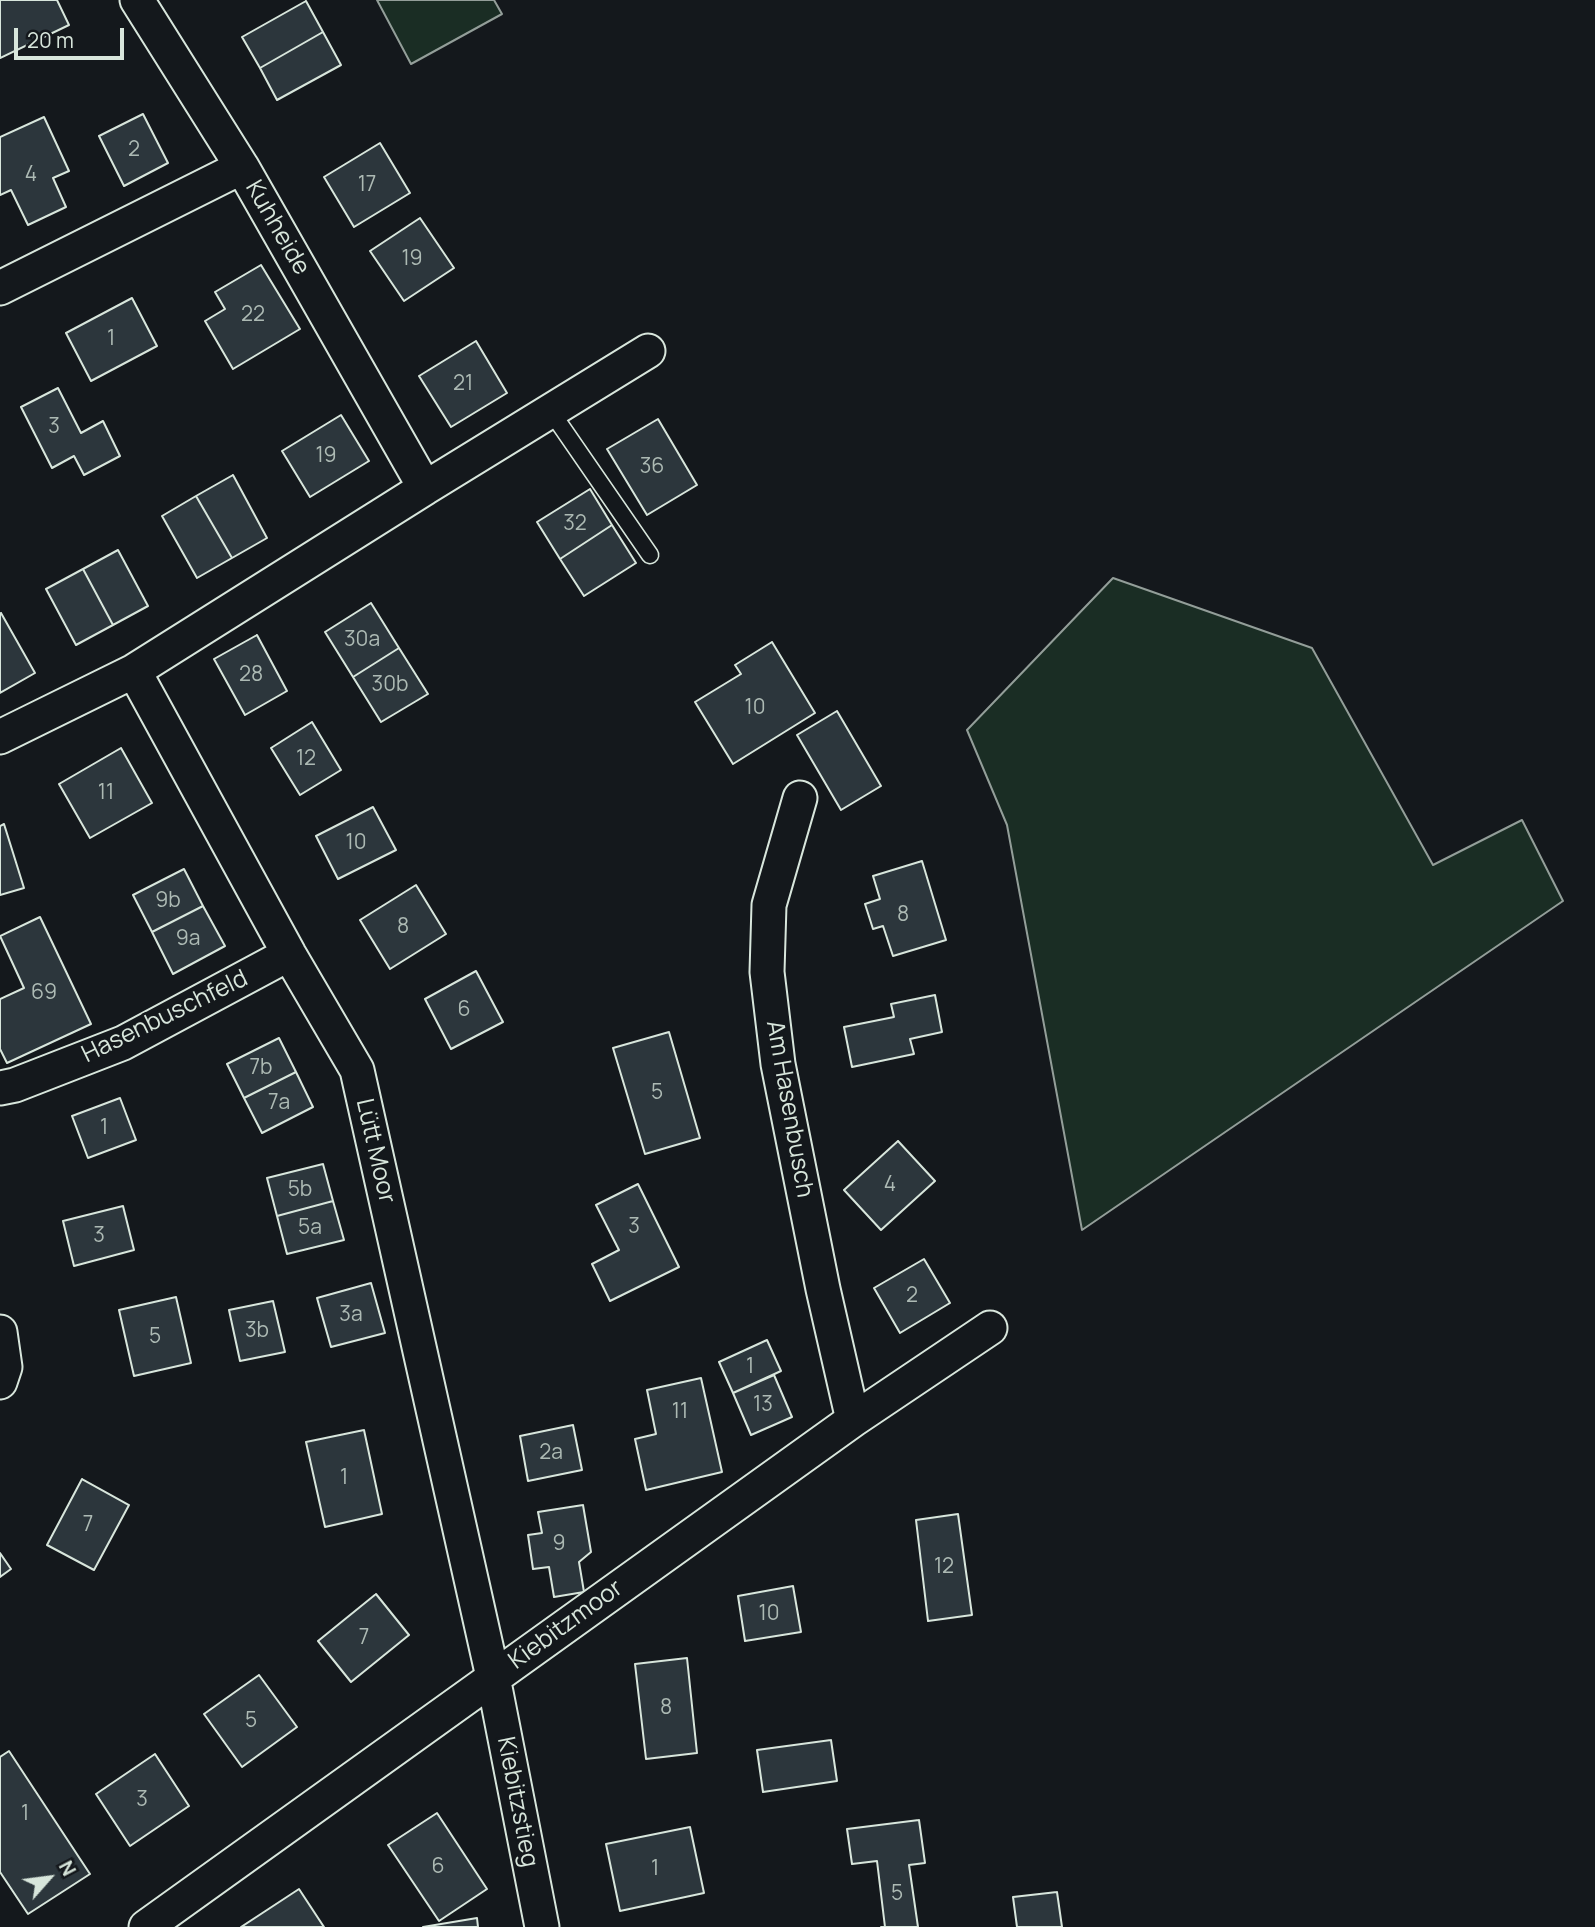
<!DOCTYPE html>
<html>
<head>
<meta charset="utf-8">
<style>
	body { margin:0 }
	#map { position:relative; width:1595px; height:1927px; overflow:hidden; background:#14181c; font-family:Manrope,sans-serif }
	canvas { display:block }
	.north { position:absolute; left:14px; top:1843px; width:70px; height:70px; -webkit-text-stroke:5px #14181c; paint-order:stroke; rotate:62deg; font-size:19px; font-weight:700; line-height:28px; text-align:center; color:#d8e6dc }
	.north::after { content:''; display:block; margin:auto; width:24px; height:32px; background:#d8e6dc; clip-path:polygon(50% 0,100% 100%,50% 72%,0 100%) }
	.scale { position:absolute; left:14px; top:28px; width:110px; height:32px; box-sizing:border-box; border:4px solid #d8e6dc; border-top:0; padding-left:9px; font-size:21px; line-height:24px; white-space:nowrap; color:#d8e6dc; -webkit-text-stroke:5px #14181c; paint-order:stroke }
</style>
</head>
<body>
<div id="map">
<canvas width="1595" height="1927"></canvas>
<div class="north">N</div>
<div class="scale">20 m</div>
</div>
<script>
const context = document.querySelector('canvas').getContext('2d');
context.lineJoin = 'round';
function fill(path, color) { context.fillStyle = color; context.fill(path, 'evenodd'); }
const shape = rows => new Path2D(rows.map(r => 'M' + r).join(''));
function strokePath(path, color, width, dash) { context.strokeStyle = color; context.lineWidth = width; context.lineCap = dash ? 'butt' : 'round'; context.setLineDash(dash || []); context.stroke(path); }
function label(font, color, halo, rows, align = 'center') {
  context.font = font + ' Manrope,sans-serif'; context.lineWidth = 5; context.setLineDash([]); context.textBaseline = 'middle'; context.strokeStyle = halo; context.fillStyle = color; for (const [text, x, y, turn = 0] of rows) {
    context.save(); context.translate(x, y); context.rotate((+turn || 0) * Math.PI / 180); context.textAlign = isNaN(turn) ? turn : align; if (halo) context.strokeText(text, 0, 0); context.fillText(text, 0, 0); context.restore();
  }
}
const green = shape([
	[377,0,494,0,502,14,411,64,377,0],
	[1113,578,1312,648,1433,865,1522,820,1563,901,1082,1230,1007,825,967,730,1113,578]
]);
const building = shape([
	[0,0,57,0,69,25,0,58,0,0],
	[306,1,323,32,260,68,242,37,306,1],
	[323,32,341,65,277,100,260,68,323,32],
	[143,114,168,163,124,186,99,136,143,114],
	[44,117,69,171,53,178,66,207,28,225,11,190,0,195,0,137,44,117],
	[380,143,410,193,354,227,324,177,380,143],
	[420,218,454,268,404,301,370,251,420,218],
	[261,265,300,329,233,369,205,321,225,309,215,292,261,265],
	[132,298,157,346,91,381,66,333,132,298],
	[476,341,507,393,451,427,419,376,476,341],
	[58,388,81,433,103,421,120,456,84,475,74,456,52,468,21,407,58,388],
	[341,415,369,461,310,497,282,451,341,415],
	[658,419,697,485,647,515,607,449,658,419],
	[233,475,267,538,232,558,196,496,233,475],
	[590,489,612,525,560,559,537,522,590,489],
	[196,496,232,558,197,578,162,516,196,496],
	[612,525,636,563,584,596,560,559,612,525],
	[118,550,148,606,113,625,83,569,118,550],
	[83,569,113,625,76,645,46,589,83,569],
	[371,603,399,648,353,677,325,632,371,603],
	[1,613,35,673,0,693,0,614,1,613],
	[257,635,287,691,245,715,214,659,257,635],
	[772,642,815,713,733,764,695,702,741,674,735,665,772,642],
	[399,648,428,694,381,722,353,677,399,648],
	[837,711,881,786,841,810,797,735,837,711],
	[312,722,341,770,300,795,271,748,312,722],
	[121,748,152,803,90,838,59,784,121,748],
	[373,807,396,850,338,879,316,836,373,807],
	[4,824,24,888,0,895,0,826,4,824],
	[922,861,946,940,893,956,883,926,873,929,865,904,880,899,873,876,922,861],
	[184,869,203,906,152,932,133,895,184,869],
	[416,885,446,934,390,969,360,920,416,885],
	[203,906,225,946,173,974,152,932,203,906],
	[40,917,91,1024,7,1063,0,1049,0,999,24,988,0,936,40,917],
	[476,971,503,1022,451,1049,425,999,476,971],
	[935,995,942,1032,910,1039,914,1054,852,1067,844,1027,894,1017,891,1004,935,995],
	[669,1032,700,1138,645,1154,613,1048,669,1032],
	[279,1038,296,1072,244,1098,227,1064,279,1038],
	[296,1072,313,1107,262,1133,244,1098,296,1072],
	[120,1098,136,1140,88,1158,72,1116,120,1098],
	[898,1141,935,1181,881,1230,844,1190,898,1141],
	[323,1164,333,1201,277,1216,267,1178,323,1164],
	[638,1184,679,1267,610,1301,592,1264,619,1250,596,1205,638,1184],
	[333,1201,344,1240,287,1254,277,1216,333,1201],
	[123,1206,134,1250,74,1266,63,1221,123,1206],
	[924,1259,950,1303,900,1333,874,1288,924,1259],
	[371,1283,385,1333,331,1347,317,1298,371,1283],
	[176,1297,191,1363,134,1376,119,1310,176,1297],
	[273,1301,285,1352,240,1361,229,1310,273,1301],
	[767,1340,781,1371,733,1393,719,1362,767,1340],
	[774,1375,792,1417,751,1435,733,1393,774,1375],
	[701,1378,722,1472,646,1490,635,1439,656,1434,647,1390,701,1378],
	[573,1425,582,1470,528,1481,520,1436,573,1425],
	[364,1430,382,1514,325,1527,306,1442,364,1430],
	[82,1479,129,1505,94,1570,47,1545,82,1479],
	[583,1505,591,1552,579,1562,584,1592,554,1597,549,1567,533,1569,528,1535,542,1533,538,1512,583,1505],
	[958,1514,972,1615,928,1621,916,1520,958,1514],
	[0,1553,11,1569,0,1577,0,1553],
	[793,1586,801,1632,745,1641,738,1596,793,1586],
	[376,1594,409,1635,351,1682,318,1641,376,1594],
	[687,1658,697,1753,646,1759,635,1664,687,1658],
	[259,1675,297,1727,242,1767,204,1714,259,1675],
	[831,1740,837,1781,763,1792,757,1750,831,1740],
	[9,1751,90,1874,28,1914,0,1872,0,1757,9,1751],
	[155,1754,189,1806,130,1846,96,1794,155,1754],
	[437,1813,487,1889,439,1921,388,1845,437,1813],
	[919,1820,925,1863,909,1865,918,1927,881,1927,885,1927,877,1861,852,1864,847,1829,919,1820],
	[690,1827,704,1893,620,1911,606,1844,690,1827],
	[299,1889,324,1927,241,1927,299,1889],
	[1057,1892,1062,1927,1017,1927,1013,1897,1057,1892],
	[477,1918,478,1927,423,1927,477,1918]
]);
const service = shape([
	[550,410,650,555]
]);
const minor = shape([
	[0,288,242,167],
	[425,488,648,351],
	[134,671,289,954,357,1070,493,1677,542,1927],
	[0,737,134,671,425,488,242,167,137,0],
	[800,798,769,905,767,972,778,1064,823,1289,853,1420],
	[0,1088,15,1085,123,1043,289,954],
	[0,1332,5,1367,0,1382],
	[146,1927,853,1420,990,1328]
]);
const numberNames = [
	["2",134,150],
	["4",31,175],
	["17",367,185],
	["19",412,259],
	["22",253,315],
	["1",111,339],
	["21",463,384],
	["3",54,427],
	["19",326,456],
	["36",652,467],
	["32",575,524],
	["30a",362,640],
	["28",251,675],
	["30b",390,685],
	["10",755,708],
	["12",306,759],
	["11",106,793],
	["10",356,843],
	["9b",168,901],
	["8",903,915],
	["8",403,927],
	["9a",188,939],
	["69",44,993],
	["6",464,1010],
	["7b",261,1068],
	["5",657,1093],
	["7a",279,1103],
	["1",104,1128],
	["4",890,1185],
	["5b",300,1190],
	["3",634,1227],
	["5a",310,1228],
	["3",99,1236],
	["2",912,1296],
	["3a",351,1315],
	["3b",257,1331],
	["5",155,1337],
	["1",750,1367],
	["13",763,1405],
	["11",680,1412],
	["2a",551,1453],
	["1",344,1478],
	["7",88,1525],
	["9",559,1544],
	["12",944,1567],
	["10",769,1614],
	["7",364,1638],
	["8",666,1708],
	["5",251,1721],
	["3",142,1800],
	["1",25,1814],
	["6",438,1867],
	["1",655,1869],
	["5",897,1894]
];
const streetNames = [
	["Kuhheide",277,228,60],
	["Hasenbuschfeld",165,1017,-26],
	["Am Hasenbusch",789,1109,80],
	["Lütt Moor",375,1151,77],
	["Kiebitzmoor",566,1625,-36],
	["Kiebitzstieg",517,1802,79]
];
fill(green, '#1a2d24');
strokePath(green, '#939e99', 2);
fill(building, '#2c363c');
strokePath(building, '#d8e6dc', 2);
strokePath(service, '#d8e6dc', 19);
strokePath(minor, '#d8e6dc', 37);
strokePath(service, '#14181c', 16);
strokePath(minor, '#14181c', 33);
label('21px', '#adbab4', null, numberNames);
label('24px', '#d8e6dc', '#14181c', streetNames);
</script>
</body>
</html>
